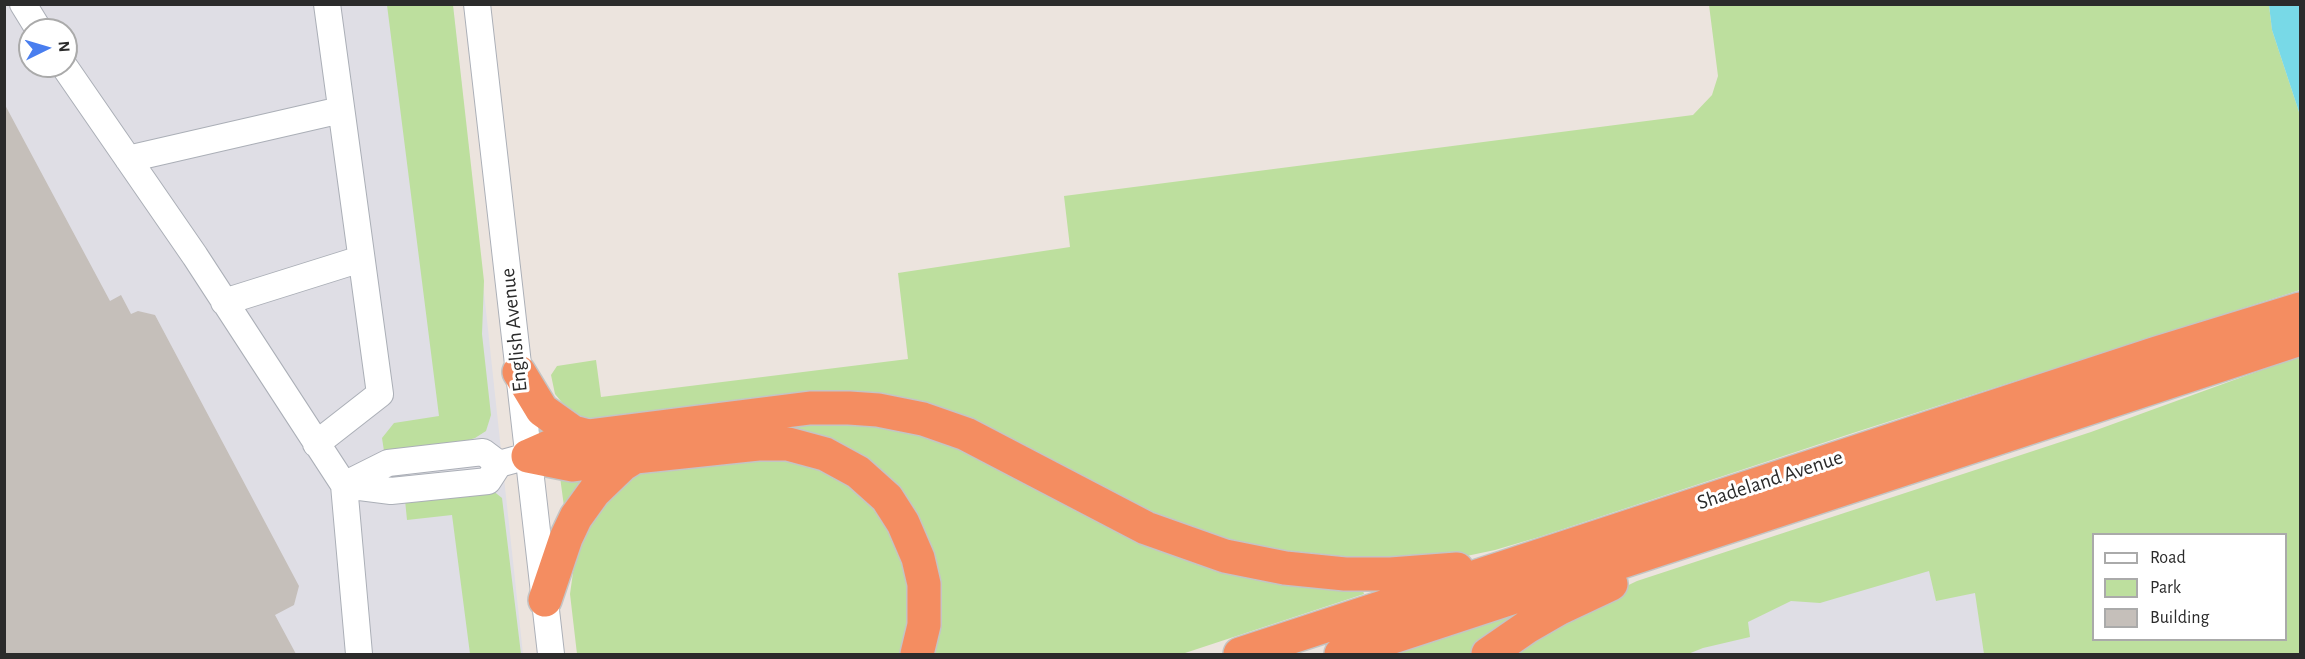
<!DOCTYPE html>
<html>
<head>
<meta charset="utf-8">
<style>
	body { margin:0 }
	#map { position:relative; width:2305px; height:659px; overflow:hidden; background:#ece4de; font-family:"Alegreya Sans",sans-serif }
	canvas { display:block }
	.frame { position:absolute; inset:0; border:6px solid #2b2b2b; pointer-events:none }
	.legend { position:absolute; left:2092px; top:533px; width:195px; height:108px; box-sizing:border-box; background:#fff; border:2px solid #aaa; margin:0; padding:8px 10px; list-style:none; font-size:18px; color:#2b2b2b }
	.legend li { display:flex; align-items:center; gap:12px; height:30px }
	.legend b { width:30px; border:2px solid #aaa }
	.north { position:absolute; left:18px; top:18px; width:60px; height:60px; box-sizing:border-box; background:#fff; border:2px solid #aaa; border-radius:50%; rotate:85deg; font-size:16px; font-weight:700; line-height:24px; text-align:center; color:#2b2b2b }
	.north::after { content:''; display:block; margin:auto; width:21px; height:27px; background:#497eef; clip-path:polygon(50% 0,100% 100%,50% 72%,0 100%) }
</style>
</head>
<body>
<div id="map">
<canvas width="2305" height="659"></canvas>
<div class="frame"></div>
<ul class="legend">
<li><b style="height:8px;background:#fff"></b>Road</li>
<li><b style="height:16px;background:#bddf9e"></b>Park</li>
<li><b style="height:16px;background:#c5bfba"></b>Building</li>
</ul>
<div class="north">N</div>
</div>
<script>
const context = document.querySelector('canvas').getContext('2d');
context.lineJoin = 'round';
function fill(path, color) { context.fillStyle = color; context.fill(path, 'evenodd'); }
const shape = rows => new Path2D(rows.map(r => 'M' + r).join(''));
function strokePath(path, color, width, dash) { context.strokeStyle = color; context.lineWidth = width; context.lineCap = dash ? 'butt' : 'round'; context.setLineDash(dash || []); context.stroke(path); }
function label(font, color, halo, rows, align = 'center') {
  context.font = font + ' "Alegreya Sans",sans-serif'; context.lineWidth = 6; context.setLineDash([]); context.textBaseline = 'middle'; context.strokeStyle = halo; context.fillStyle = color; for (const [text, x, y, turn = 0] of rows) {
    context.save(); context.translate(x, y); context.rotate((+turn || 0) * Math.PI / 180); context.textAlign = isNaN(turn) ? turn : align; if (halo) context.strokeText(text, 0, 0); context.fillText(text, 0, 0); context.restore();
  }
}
const industrial = shape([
	[4,5,453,5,523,654,5,654],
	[30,30,66,30,66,66,30,66],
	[2094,534,2094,640,2107,654,1588,654,1613,639]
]);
const green = shape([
	[387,5,453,5,484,281,482,334,491,415,486,431,475,438,450,446,396,453,384,451,382,438,394,423,439,416],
	[1709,5,2269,5,2272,30,2300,115,2300,290,1856,432,1539,537,1495,550,1457,558,1310,562,1178,527,934,410,587,422,569,411,555,394,551,375,557,366,596,360,601,397,908,359,898,273,1070,247,1064,196,1693,115,1712,95,1718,76],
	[2300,356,2300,654,1984,654,1975,593,1936,601,1929,571,1820,603,1791,601,1748,622,1750,637,1703,648,1688,654,1504,654,1566,615,1637,581,2091,432],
	[2094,534,2286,534,2286,640,2094,640],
	[882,419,1044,482,1361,584,1364,594,1182,654,928,654,911,515,748,429],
	[756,458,821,464,881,508,914,588,906,639,900,654,577,654,570,594,578,537,589,513,636,473,685,469],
	[599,473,566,521,560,477],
	[492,490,502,498,521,654,470,654,452,515,407,520,405,500],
	[1537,599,1476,654,1385,654]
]);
const water = shape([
	[2269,5,2300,5,2300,115,2272,30]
]);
const building = shape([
	[4,103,110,301,121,295,131,314,138,311,155,315,299,586,294,605,275,615,296,654,4,654]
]);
const minor = shape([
	[23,4,39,30],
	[477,4,551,654],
	[64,66,195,256,344,485,359,654],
	[128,159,341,110],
	[224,302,361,259],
	[316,444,380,394,327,4],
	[499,464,483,452,388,463,344,485,391,491,488,481,499,464,528,456]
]);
const highway = shape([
	[519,372,542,410,573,432,588,436],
	[528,456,562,441,588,436,810,408,849,408,878,410,923,419,966,434,1146,528,1225,556,1285,568,1345,574,1391,574,1457,569],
	[528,456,573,465,633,457],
	[545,600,566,538,576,517,594,492,622,465,635,457,758,444,788,444,825,454,858,472,887,498,903,523,918,558,924,584,924,625,917,654],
	[1240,654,2157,353,2300,309],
	[1341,654,2300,339],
	[1488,654,1527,627,1560,608,1611,584]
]);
const streetNames = [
	["English Avenue",514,330,-96],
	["Shadeland Avenue",1770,480,-18]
];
fill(industrial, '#dfdee5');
fill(green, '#bddf9e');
fill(water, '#78d9e7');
fill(building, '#c5bfba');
strokePath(minor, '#abafb7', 28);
strokePath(highway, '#c4c4c4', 36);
strokePath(minor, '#fff', 26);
strokePath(highway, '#f48d61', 33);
label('21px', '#2b2b2b', '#fff', streetNames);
</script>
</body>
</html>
